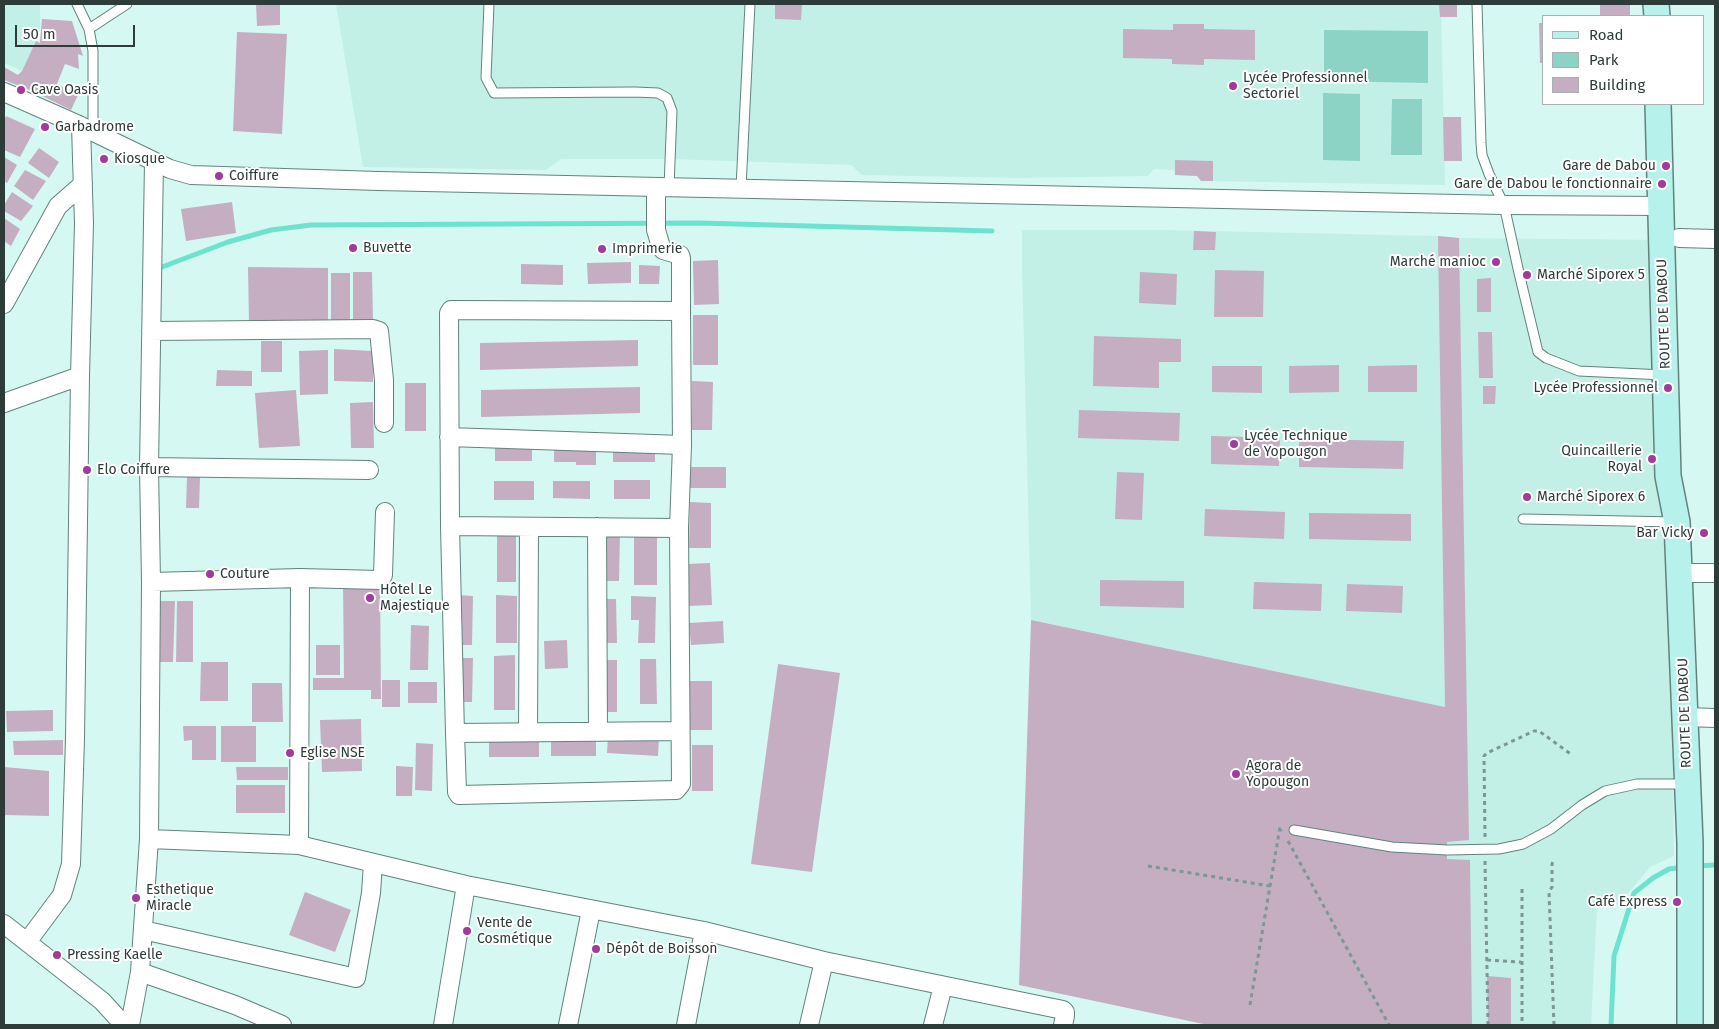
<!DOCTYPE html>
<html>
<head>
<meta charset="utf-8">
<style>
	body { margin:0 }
	#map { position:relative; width:1719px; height:1029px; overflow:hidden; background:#d5f9f2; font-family:"Fira Sans",sans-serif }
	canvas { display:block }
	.frame { position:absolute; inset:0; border:5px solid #2d3b39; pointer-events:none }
	.legend { position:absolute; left:1542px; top:15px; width:162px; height:90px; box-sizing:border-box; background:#fff; border:1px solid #abb1b0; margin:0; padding:6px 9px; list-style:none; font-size:15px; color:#2d3b39 }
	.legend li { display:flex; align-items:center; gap:10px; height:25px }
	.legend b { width:25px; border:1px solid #abb1b0 }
	.scale { position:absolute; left:15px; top:25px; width:120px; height:22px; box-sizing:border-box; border:2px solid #2d3b39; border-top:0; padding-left:6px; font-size:15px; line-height:18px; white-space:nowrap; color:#2d3b39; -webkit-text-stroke:4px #fff; paint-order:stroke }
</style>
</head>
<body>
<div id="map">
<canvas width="1719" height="1029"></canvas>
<div class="frame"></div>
<ul class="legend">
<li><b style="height:6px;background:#b6f2eb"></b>Road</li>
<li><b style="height:14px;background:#8cd2c5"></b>Park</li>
<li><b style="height:14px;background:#c5aec2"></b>Building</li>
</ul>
<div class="scale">50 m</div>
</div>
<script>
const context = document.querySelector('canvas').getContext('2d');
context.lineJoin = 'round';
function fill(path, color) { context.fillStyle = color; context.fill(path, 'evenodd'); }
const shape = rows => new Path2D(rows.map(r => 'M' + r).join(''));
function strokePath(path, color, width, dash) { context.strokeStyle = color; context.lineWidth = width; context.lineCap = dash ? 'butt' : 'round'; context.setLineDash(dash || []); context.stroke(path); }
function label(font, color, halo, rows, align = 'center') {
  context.font = font + ' "Fira Sans",sans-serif'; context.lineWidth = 4; context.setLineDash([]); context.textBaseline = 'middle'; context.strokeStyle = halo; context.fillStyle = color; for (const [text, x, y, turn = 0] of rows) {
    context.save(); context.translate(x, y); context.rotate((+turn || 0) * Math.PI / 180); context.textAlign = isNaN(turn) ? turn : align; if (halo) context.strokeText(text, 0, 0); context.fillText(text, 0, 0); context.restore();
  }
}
const built = shape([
	[4,4,40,4,40,34,22,71,4,63],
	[336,4,1441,4,1445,185,1201,181,1197,176,1175,175,1174,170,1154,169,1148,176,1018,178,862,175,851,165,669,159,561,159,546,170,363,167],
	[1022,230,1165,230,1438,236,1459,238,1667,240,1674,856,1650,867,1619,904,1597,909,1591,1025,1451,1025,1444,707,1031,620,1022,268]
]);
const green = shape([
	[1324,30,1428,31,1428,83,1324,81],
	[1323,93,1360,94,1360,161,1323,160],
	[1392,99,1422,99,1422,155,1391,155]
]);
const stream = shape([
	[162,267,228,242,271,230,311,225,699,223,992,231],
	[1696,866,1715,865],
	[1611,1025,1614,956,1634,893,1653,878,1669,869,1683,867]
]);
const building = shape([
	[256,4,280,4,280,25,257,26],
	[775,4,802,4,801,20,775,19],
	[1439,4,1457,4,1457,17,1440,17],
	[1600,4,1630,4,1630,16,1600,16],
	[42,19,72,21,83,56,78,54,79,69,65,64,57,84,78,95,71,110,32,91,4,80,4,67,18,75,22,71,36,41,40,43],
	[1539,23,1543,23,1543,63,1540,63],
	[1173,24,1204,24,1204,29,1255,30,1255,60,1204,59,1204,65,1172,64,1172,59,1123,58,1123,29,1173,30],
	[237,32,287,34,282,134,233,131],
	[6,116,35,129,20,157,4,150,4,121],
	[1443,117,1461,117,1462,161,1444,161],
	[39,148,59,162,49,178,28,163],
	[4,157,17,165,7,183,4,181],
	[1175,160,1213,161,1213,181,1201,181,1197,176,1175,175],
	[25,170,46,181,33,200,14,186],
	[12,192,33,206,21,221,4,211,4,205],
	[232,202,236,233,186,241,181,209],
	[4,218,20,229,11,246,4,241],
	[1194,231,1216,232,1215,250,1193,250],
	[1438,236,1459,238,1469,840,1447,842,1447,859,1470,860,1472,1025,1208,1025,1019,985,1031,620,1445,707],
	[718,260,719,304,694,305,693,261],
	[631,262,631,283,588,284,587,263],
	[521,264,563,265,563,285,521,284],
	[639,265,660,266,659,284,639,284],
	[248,267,328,268,328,330,249,324],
	[1215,270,1264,271,1263,317,1214,317],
	[353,272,372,272,373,321,353,322],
	[1140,272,1177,274,1176,305,1139,303],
	[331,273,350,273,350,322,331,322],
	[1491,278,1491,312,1477,312,1477,279],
	[693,315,718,315,718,365,693,365],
	[1478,332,1492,332,1493,378,1479,378],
	[1094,336,1181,339,1181,362,1159,362,1159,388,1093,386],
	[638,340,638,366,480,370,480,343],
	[261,341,282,341,282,372,261,372],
	[334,349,373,351,373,382,334,381],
	[328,350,328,394,300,395,299,351],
	[1339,365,1339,392,1289,393,1289,366],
	[1417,365,1417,392,1368,392,1368,366],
	[1212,366,1262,366,1262,393,1212,392],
	[217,370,252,371,252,386,216,386],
	[692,381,713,382,712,430,692,430],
	[405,383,426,383,426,431,405,431],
	[1483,386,1496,386,1495,404,1483,404],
	[640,387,640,413,481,417,481,390],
	[296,390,300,446,259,448,255,393],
	[373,402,374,448,351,448,350,403],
	[1079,410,1180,413,1179,441,1078,438],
	[1211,436,1280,438,1279,466,1211,464],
	[1299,439,1404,441,1403,469,1299,467],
	[554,443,596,443,596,465,576,465,576,462,554,462],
	[495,444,532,444,532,461,495,461],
	[613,444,655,444,655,462,613,462],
	[689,467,726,467,726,488,688,488],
	[1117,472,1144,473,1142,520,1115,519],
	[187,477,200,477,199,508,186,508],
	[614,480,650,480,650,499,614,499],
	[494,481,534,481,534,500,494,500],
	[553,481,590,481,590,499,553,498],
	[690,502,711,503,711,548,689,548],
	[1205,509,1285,512,1284,539,1204,536],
	[1309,513,1411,514,1411,541,1309,539],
	[602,532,620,532,619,581,601,581],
	[497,533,516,533,516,582,497,582],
	[634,533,657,534,657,585,634,585],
	[710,563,712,605,689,606,687,564],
	[1100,580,1184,581,1184,608,1100,606],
	[380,581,381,699,371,699,371,690,313,690,313,678,344,678,343,582],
	[1254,582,1322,584,1321,611,1253,609],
	[1347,584,1403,586,1402,613,1346,611],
	[459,595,473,596,472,645,458,645],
	[496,595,517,596,517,643,496,643],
	[631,596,656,597,655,643,638,643,639,620,631,620],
	[599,599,616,599,617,643,600,643],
	[157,601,175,601,173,662,156,662],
	[177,601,193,601,193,662,176,662],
	[723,621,724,643,691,645,689,623],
	[411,625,429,626,428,670,410,670],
	[567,640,568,668,545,669,544,641],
	[316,645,340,645,340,675,316,675],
	[515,655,515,710,494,710,494,656],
	[461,658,473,658,472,702,460,702],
	[640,659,656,659,657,704,640,704],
	[600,660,617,660,617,712,601,712],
	[201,662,228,662,228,701,200,701],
	[778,664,840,673,812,872,751,864],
	[382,680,400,680,400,707,382,707],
	[685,681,712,681,712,730,686,730],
	[408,682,437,682,437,703,408,703],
	[252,683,282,683,283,722,252,722],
	[53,710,53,731,7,732,6,711],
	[361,719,362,771,322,772,320,720],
	[183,726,216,726,216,760,192,760,192,740,184,741],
	[221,726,256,726,256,762,221,762],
	[489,736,539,736,539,757,489,757],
	[551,736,596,736,596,756,551,756],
	[608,736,659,738,658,756,607,753],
	[63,740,63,755,14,755,13,741],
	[416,743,433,744,432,791,415,790],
	[692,745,713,745,713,791,692,791],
	[396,766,413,767,412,796,396,796],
	[4,767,49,771,49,816,4,815],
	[236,767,288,767,288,780,237,780],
	[236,785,285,785,285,813,236,813],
	[305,892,351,910,335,952,289,935],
	[1487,976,1511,978,1511,1025,1488,1025]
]);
const path = shape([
	[1485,837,1484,756,1487,753,1534,731,1539,731,1572,755],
	[1288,841,1389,1025],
	[1485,861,1488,1025],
	[1148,866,1270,886],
	[1522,889,1522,1025],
	[1487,960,1521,962],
	[1250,1005,1280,827,1282,831],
	[1554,1025,1549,892,1552,887,1552,864,1554,859]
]);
const lane = shape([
	[77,4,89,29,93,51,93,131],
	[489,4,486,78,494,93,635,92,658,93,667,98,672,111,669,187],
	[1477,4,1481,143,1482,155,1489,174,1504,205,1519,273,1538,352,1546,358,1579,371,1664,375],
	[89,29,127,4],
	[741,188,750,4],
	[1523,519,1676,522],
	[1294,830,1392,847,1447,850,1499,849,1523,844,1551,829,1582,805,1605,791,1637,784,1685,784]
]);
const street = shape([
	[4,92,81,126,170,169,191,175,378,181,1504,205,1660,206],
	[656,187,656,230,661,247,663,250,680,255,681,258,681,311,682,445,679,528,681,784,676,790,459,795,457,792,455,733,450,526,449,313,451,310,456,310,681,311],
	[1679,238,1715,239],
	[4,304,58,206,83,184],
	[151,331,373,329,379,331,384,380,384,423],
	[4,403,80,376],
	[449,437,682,445],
	[149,467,369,470],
	[450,526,679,528],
	[597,527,598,732],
	[1679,573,1715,573],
	[151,582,300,578,380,580,383,575,385,512],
	[1685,717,1715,718],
	[528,732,529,527],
	[455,733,680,731],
	[149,839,299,845,466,885,704,931,824,961,1063,1010,1065,1012,1065,1016,1063,1025],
	[299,845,300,578],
	[4,924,102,1001,124,1025],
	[143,930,356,978,371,893,373,863],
	[27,942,62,895,71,864,75,739,80,376,84,223,81,126],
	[140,972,235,1005,282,1025],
	[130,1025,140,972,149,839,151,582,149,467,154,162],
	[443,1025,466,885],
	[568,1025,591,910],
	[686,1025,704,931],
	[809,1025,824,961],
	[933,1025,943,986]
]);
const secondary = shape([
	[1656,4,1657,16],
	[1658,104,1668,476,1677,522,1690,843,1690,1025]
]);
const markers = [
	[1233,86,5,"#a13a9d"],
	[21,90,5,"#a13a9d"],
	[45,127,5,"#a13a9d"],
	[104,159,5,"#a13a9d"],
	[1666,166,5,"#a13a9d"],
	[219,176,5,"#a13a9d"],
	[1662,184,5,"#a13a9d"],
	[353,248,5,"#a13a9d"],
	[602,249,5,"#a13a9d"],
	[1496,262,5,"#a13a9d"],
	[1527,275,5,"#a13a9d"],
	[1668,388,5,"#a13a9d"],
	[1234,444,5,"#a13a9d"],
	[1652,459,5,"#a13a9d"],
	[87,470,5,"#a13a9d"],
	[1527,497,5,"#a13a9d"],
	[1704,533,5,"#a13a9d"],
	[210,574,5,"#a13a9d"],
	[370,598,5,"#a13a9d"],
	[290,753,5,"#a13a9d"],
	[1236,774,5,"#a13a9d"],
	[136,898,5,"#a13a9d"],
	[1677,902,5,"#a13a9d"],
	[467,931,5,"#a13a9d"],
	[596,949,5,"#a13a9d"],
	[57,955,5,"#a13a9d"]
];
const poiNames = [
	["Lycée Professionnel",1243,78],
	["Sectoriel",1243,94],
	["Cave Oasis",31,90],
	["Garbadrome",55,127],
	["Kiosque",114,159],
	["Gare de Dabou",1656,166,"right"],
	["Coiffure",229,176],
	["Gare de Dabou le fonctionnaire",1652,184,"right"],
	["Buvette",363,248],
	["Imprimerie",612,249],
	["Marché manioc",1486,262,"right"],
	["Marché Siporex 5",1537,275],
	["Lycée Professionnel",1658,388,"right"],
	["Lycée Technique",1244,436],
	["de Yopougon",1244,452],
	["Quincaillerie",1642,451,"right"],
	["Royal",1642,467,"right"],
	["Elo Coiffure",97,470],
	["Marché Siporex 6",1537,497],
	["Bar Vicky",1694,533,"right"],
	["Couture",220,574],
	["Hôtel Le",380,590],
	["Majestique",380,606],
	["Eglise NSE",300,753],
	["Agora de",1246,766],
	["Yopougon",1246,782],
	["Esthetique",146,890],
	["Miracle",146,906],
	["Café Express",1667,902,"right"],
	["Vente de",477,923],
	["Cosmétique",477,939],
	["Dépôt de Boisson",606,949],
	["Pressing Kaelle",67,955]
];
const streetNames = [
	["ROUTE DE DABOU",1664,314,-92],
	["ROUTE DE DABOU",1685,713,-92]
];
fill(built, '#c2f0e6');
fill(green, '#8cd2c5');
strokePath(stream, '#6de2cf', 5);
fill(building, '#c5aec2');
strokePath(lane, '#62837c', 11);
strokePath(street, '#62837c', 20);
strokePath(secondary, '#62837c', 28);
strokePath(path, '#7e9792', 3, [4, 4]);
strokePath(lane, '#fff', 9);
strokePath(street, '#fff', 18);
strokePath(secondary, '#b6f2eb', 25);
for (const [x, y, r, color] of markers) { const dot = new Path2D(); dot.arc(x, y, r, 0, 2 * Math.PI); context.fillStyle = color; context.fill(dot); strokePath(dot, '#fff', 2); }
label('14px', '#2d3b39', '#fff', poiNames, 'left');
label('14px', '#2d3b39', '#fff', streetNames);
</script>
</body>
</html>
